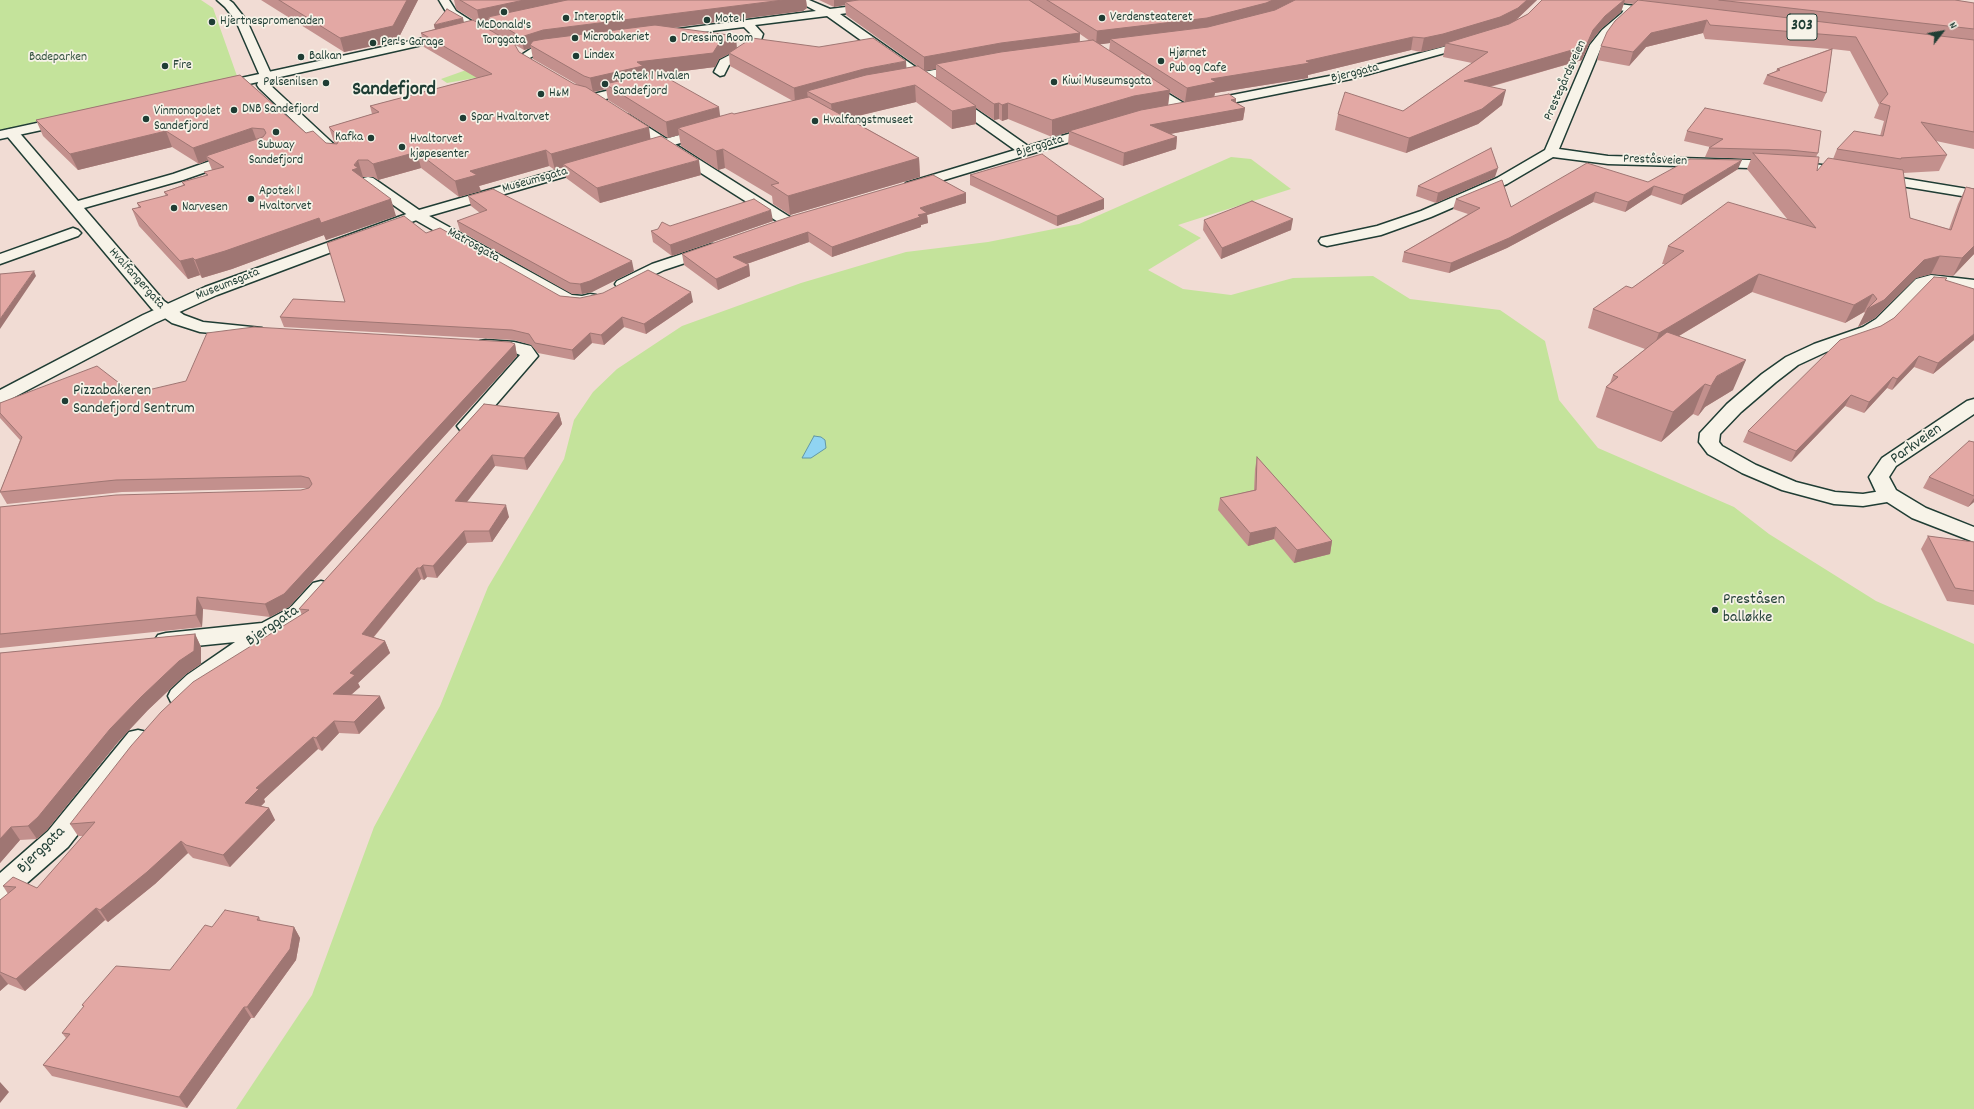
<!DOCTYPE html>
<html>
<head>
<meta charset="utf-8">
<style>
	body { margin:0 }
	#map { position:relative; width:1974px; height:1109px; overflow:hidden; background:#f1dcd4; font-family:Dekko,sans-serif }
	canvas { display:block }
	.north { position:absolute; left:1922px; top:12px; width:40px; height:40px; -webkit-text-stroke:3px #f7f3e8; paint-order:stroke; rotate:59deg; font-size:11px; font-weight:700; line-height:16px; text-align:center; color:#1f3d34 }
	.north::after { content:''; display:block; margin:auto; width:14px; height:18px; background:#1f3d34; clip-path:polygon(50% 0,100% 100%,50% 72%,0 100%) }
</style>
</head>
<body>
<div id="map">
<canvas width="1974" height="1109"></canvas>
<div class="north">N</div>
</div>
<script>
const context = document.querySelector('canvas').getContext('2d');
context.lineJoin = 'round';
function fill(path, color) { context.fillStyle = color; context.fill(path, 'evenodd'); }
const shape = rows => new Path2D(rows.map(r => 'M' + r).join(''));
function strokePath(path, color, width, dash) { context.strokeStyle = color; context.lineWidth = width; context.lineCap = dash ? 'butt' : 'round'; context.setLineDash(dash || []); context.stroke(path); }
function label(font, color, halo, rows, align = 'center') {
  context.font = font + ' Dekko,sans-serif'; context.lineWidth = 3.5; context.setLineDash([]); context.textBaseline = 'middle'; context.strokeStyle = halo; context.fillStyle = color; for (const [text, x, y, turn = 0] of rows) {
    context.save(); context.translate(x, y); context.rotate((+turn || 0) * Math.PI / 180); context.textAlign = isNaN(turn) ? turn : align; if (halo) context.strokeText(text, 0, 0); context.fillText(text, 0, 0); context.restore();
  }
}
const green = shape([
	[0,0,201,0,213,8,237,76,0,130],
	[469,69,481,77,447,83,441,79],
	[1231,157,1251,159,1291,189,1178,225,1201,238,1148,270,1183,289,1231,295,1293,278,1373,276,1410,299,1500,310,1545,341,1559,400,1598,448,1734,507,1769,534,1876,601,1974,644,1974,1109,236,1109,312,995,374,827,440,706,488,587,564,459,574,420,593,392,617,369,682,326,801,283,906,252,988,242,1079,224]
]);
const water = shape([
	[814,436,821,437,825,440,826,448,811,458,802,458,814,436]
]);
const street = shape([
	[217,0,229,0,233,3,247,21,272,76,269,84,340,150,342,153,340,156,330,156,259,88,257,85,260,76,236,21,225,7,217,0],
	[439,0,449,0,456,11,498,38,492,41,488,40,448,15,439,0],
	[795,0,809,0,830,9,901,0,931,0,926,3,840,14,1028,146,1098,125,1103,126,1105,129,1103,132,911,190,906,189,904,186,906,183,1015,150,827,16,755,25,763,34,760,43,751,52,729,65,724,75,720,76,714,72,720,60,743,48,750,40,751,34,744,27,663,37,657,34,663,31,816,11,795,0],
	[1629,7,1634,10,1631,17,1610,34,1602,45,1559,149,1608,156,1785,161,1822,165,1974,190,1974,198,1822,173,1785,169,1608,164,1553,157,1507,184,1431,217,1381,235,1327,246,1321,244,1319,241,1321,238,1377,226,1421,211,1497,178,1545,150,1590,45,1602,30,1622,13,1625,8,1629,7],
	[1473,39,1477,40,1479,42,1477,44,1351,79,1207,108,1201,104,1207,100,1350,72,1473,39],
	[561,43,565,44,567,46,565,48,539,53,526,60,520,56,532,48,561,43],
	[1144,79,1187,105,1188,108,1187,111,1177,111,1140,86,1138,83,1140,80,1144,79],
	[636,84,642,88,640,91,593,102,587,98,589,95,636,84],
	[624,114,629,115,793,219,796,222,793,225,788,227,783,225,619,121,617,118,619,115,624,114],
	[12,129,17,130,78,201,173,174,233,153,243,153,245,156,243,159,183,180,84,208,164,301,184,315,203,322,262,328,265,332,262,336,256,337,200,332,172,323,152,309,7,136,5,133,7,130,12,129],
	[368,177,373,178,422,212,572,295,582,296,590,294,596,295,598,299,596,303,582,306,562,304,412,218,363,184,361,181,363,178,368,177],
	[73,228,78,230,81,233,78,236,0,264,0,254,73,228],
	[712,244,718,246,720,249,718,252,664,270,629,287,623,289,617,287,615,284,617,281,652,264,712,244],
	[1931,275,1974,280,1974,290,1928,286,1888,327,1875,335,1826,352,1798,365,1776,382,1741,412,1720,434,1719,442,1722,446,1756,465,1796,482,1835,492,1863,494,1875,492,1876,492,1869,477,1882,458,1967,401,1974,399,1974,414,1896,466,1889,477,1896,490,1926,508,1974,527,1974,542,1912,518,1887,502,1863,506,1834,504,1782,490,1742,473,1708,454,1699,442,1700,433,1727,404,1762,374,1786,357,1814,344,1863,327,1876,319,1916,279,1931,275],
	[486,340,514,342,531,346,538,356,474,430,467,432,460,430,457,426,520,355,513,352,480,349,477,345,480,341,486,340],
	[321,581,329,583,332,588,306,618,275,637,205,687,189,702,180,705,171,702,168,696,171,690,187,675,235,642,166,649,158,647,154,641,158,635,166,633,262,623,290,608,313,583,321,581],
	[138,730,147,732,151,739,147,746,68,847,10,898,0,902,0,873,48,831,129,732,138,730]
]);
const secondary = shape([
	[520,17,526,20,524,22,218,91,212,87,218,83,520,17],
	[966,64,972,68,970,71,902,84,896,80,902,76,966,64],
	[69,116,74,117,76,120,74,123,0,139,0,131,69,116],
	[708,127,713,128,715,131,713,134,641,154,636,153,634,150,636,147,708,127],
	[593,160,598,161,600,164,598,167,422,218,217,295,155,323,7,401,0,403,0,390,143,315,205,287,412,212,593,160]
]);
const primary = shape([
	[1556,0,1587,0,1659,9,1664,12,1659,15,1561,3,1556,0]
]);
const wall = shape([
	[261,0,418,0,397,41,344,52],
	[454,0,806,0,807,8,803,11,673,27,737,48,906,68,917,66,846,15,845,5,834,7,819,0,1537,0,1516,20,1528,14,1542,0,1955,0,1974,3,1974,149,1936,141,1947,155,1939,171,1903,173,1910,218,1949,229,1958,204,1966,187,1974,189,1974,254,1953,276,1931,274,1916,278,1875,318,1858,327,1865,313,1864,312,1845,323,1752,292,1679,336,1733,390,1705,407,1698,416,1693,414,1661,442,1596,417,1606,387,1610,383,1613,375,1645,349,1588,328,1593,309,1632,288,1665,264,1662,264,1668,246,1788,220,1747,169,1751,159,1705,157,1709,148,1710,147,1684,141,1687,131,1818,153,1816,157,1817,171,1833,159,1837,149,1880,136,1884,121,1874,118,1879,105,1850,51,1832,49,1826,93,1822,102,1763,84,1767,75,1776,71,1777,69,1830,49,1705,39,1703,33,1646,47,1629,66,1597,60,1601,46,1634,4,1624,3,1621,12,1601,29,1589,44,1582,60,1490,87,1502,105,1478,124,1406,153,1335,130,1338,114,1403,111,1472,63,1443,57,1445,46,1421,52,1411,50,1308,75,1308,78,1215,93,1214,97,1236,99,1236,102,1245,108,1243,120,1170,134,1177,137,1176,149,1123,166,1068,144,1069,132,1052,137,1008,119,1002,121,999,119,994,120,976,108,976,124,952,129,916,102,848,118,919,158,920,177,790,215,773,204,772,196,725,168,718,170,681,146,679,135,668,138,608,100,606,89,593,92,651,139,701,175,600,203,566,178,564,168,555,170,549,166,479,186,481,191,459,197,421,168,378,180,373,177,362,177,396,216,326,240,324,235,232,269,202,278,200,275,188,279,139,226,132,209,139,208,137,203,166,196,164,192,183,185,182,182,206,175,204,172,212,170,208,160,199,164,172,147,78,170,43,136,36,120,240,75,306,133,326,143,335,144,334,142,329,127,372,114,370,106,477,78,424,47,421,33,435,29,434,25,464,23,519,52,574,84,578,85,533,59,531,48,524,50,491,31,489,21,480,24,456,9],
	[1080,34,1090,41,1080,42],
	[1110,43,1109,51,1100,44],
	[729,54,730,66,793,101,734,114,720,116,659,74,715,67,719,59],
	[936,69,936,78,925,71],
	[1169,92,1172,94,1185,102,1168,105],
	[1738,169,1681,205,1651,195,1625,212,1593,202,1507,248,1449,273,1402,262,1404,252,1468,214,1453,209,1456,199,1511,207,1648,182],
	[970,175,1104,199,1104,209,1057,226,970,185],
	[1495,177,1436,203,1416,196,1418,186],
	[966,193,966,203,927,215,928,223,921,225,921,227,832,257,809,242,747,264,749,265,750,276,718,290,684,265,682,254],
	[468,196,634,271,592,292,582,294,572,294,460,231,457,221,480,213,471,206],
	[1204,220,1291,230,1221,259,1203,230],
	[773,221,672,256,653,242,651,231,670,226],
	[426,233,560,296,580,298,693,302,646,334,624,327,604,345,592,343,574,360,538,353,531,345,514,340,284,327,280,317,345,302],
	[1947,278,1946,280,1974,340,1933,374,1914,367,1892,390,1887,388,1864,413,1845,406,1791,462,1743,442,1748,431,1881,326,1894,318],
	[515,344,517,356,289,607,270,617,203,609,202,627,0,648,0,507,301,490,309,488,306,488,122,492,7,504,0,492,20,440,0,418,0,403,127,395],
	[484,404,559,413,562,424,527,470,495,466,467,502,509,517,492,542,467,543,437,578,427,577,424,580,421,579,374,637,385,641,390,653,358,683,360,687,351,695,385,708,359,734,339,733,322,751,318,749,264,799,265,802,261,806,269,808,275,820,230,867,193,858,188,853,155,884,108,922,105,920,25,991,8,984,0,991,0,900,8,894,3,886,37,888,83,836,78,836,70,824,302,615,299,609],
	[1974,442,1974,502,1968,507,1923,488,1929,477],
	[1257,457,1332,541,1330,554,1294,563,1274,539,1248,546,1218,510,1220,498,1254,490,1255,469],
	[1928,536,1974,542,1974,605,1947,601,1921,549],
	[195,634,201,647,201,664,186,674,148,710,118,742,47,830,37,839,20,840,0,863,0,653],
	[259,917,261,921,294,927,300,938,296,960,254,1018,251,1018,187,1108,52,1076,43,1065,66,1038,62,1033,84,1007,82,1005,170,970,212,927]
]);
const shadedWall = shape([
	[407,0,418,0,397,41,344,52,340,38],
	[524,0,586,0,488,17,489,21,480,24,477,10],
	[783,0,806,0,807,8,803,11,546,44,530,45,531,48,524,50,521,37,543,30],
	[834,0,888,0,845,2,845,5,834,7],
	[1273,0,1299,0,1264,17,1206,32,1110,39,1110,43,1096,45,1097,31],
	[1527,0,1537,0,1515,21,1496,31,1446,43,1445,46,1421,52,1424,38],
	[1624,0,1625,0,1621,12,1601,29,1589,44,1582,60,1460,95,1464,81,1593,30,1605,16],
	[463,18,465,27,436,33,434,25],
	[1707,20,1703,33,1646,47,1629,66,1633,52,1651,33],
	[1080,33,1079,47,936,64,936,69,924,71,924,57,1001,43],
	[736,36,737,49,729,53,729,54,719,59,715,67,645,76,605,84,606,89,593,92,590,78,637,62,718,45],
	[1413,37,1411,50,1308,75,1308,78,1215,93,1214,97,1185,102,1187,88,1211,79,1306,61],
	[906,61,907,75,807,91,808,99,795,102,794,88,864,69],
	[915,85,916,102,833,122,831,104],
	[1170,90,1168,106,1133,113,1052,137,1052,120,1134,96],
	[1506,90,1502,105,1478,124,1406,153,1409,138],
	[1236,99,1235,109,1245,108,1243,120,1149,138,1150,125,1231,100],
	[999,103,999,119,994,120,994,104],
	[1008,103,1008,119,1002,121,1002,105],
	[976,106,976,124,952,129,952,111],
	[719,107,721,123,678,128,679,135,668,138,666,122],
	[649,127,651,143,563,164,564,168,555,170,551,154],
	[252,128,258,144,206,156,208,160,199,164,193,148],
	[166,131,172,147,78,170,70,154],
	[1177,137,1176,149,1123,166,1124,153],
	[723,149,725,168,718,170,716,151],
	[546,150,549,166,479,186,481,191,459,197,455,181,470,171],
	[417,152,421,168,378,180,373,164],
	[919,158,920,177,790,215,788,196],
	[358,160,363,177,361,179,352,170],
	[699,160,701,175,600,203,597,188],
	[1742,160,1738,169,1681,205,1684,195],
	[1498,168,1495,177,1436,203,1438,193],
	[1654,186,1651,195,1625,212,1628,202],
	[1596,192,1593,202,1507,248,1449,273,1451,263],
	[966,193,966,203,927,215,928,223,921,225,921,227,832,257,832,247,920,208],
	[391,199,396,216,326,240,324,235,232,269,202,278,195,260,319,218],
	[1104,199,1104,209,1057,226,1057,216],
	[771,210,773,221,672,256,670,245],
	[1293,219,1291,230,1221,259,1222,248],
	[808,232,809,242,735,268,733,257],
	[1974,246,1974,254,1953,276,1962,258],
	[1940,256,1931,274,1916,278,1875,318,1858,327,1867,309,1924,260],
	[193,258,200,275,188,279,180,261],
	[632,261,634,271,592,292,582,294,580,284],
	[749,265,750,276,718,290,716,279],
	[34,271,36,276,0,329,0,319],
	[1759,274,1752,292,1652,352,1659,333],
	[691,292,693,302,646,334,644,324],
	[1873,294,1864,312,1845,323,1854,305],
	[622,317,624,327,604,345,601,335],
	[590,333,592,343,574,360,572,350],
	[1974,334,1974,340,1933,374,1938,363],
	[515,344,517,356,289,607,270,617,265,604],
	[1919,356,1914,367,1892,390,1897,379],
	[1746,360,1733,390,1705,407,1698,416,1711,386,1717,376],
	[1893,377,1887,388,1864,413,1869,402],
	[1705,384,1693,414,1661,442,1673,412],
	[1851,395,1845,406,1791,462,1796,451],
	[559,413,562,424,527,470,524,458],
	[492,455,495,466,458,513,455,501],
	[1974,498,1974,502,1968,507],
	[506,505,509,517,492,542,489,531],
	[1276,527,1274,539,1248,546,1250,533],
	[464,531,467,543,437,578,433,566],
	[1332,541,1330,554,1294,563,1297,550],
	[423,565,427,577,424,580,420,568],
	[417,568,421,579,366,646,362,634],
	[197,597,203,609,202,627,196,615],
	[195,634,201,647,201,664,186,674,148,710,118,742,47,830,37,839,28,826,110,729],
	[385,641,390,653,358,683,360,687,338,706,333,694,350,673],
	[380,696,385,708,359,734,354,722],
	[334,721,339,733,322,751,316,738],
	[313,737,318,749,264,799,265,802,252,815,245,803,256,788],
	[269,808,275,820,230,867,223,855],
	[11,827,20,840,0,863,0,839],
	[181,841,188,853,155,884,108,922,100,910],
	[96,908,105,920,25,991,16,979],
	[294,927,300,938,296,960,254,1018,247,1007],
	[0,974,8,984,0,991],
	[244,1007,251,1018,187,1108,179,1097],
	[0,1082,9,1092,0,1103]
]);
const building = shape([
	[279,0,407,0,393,26,340,38,279,0],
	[460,0,524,0,477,10,460,0],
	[567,0,783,0,543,30,521,37,488,17,567,0],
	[858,0,1029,0,1080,33,1001,43,924,57,845,2,858,0],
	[1047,0,1273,0,1266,3,1207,18,1097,31,1047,0],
	[1295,0,1527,0,1518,8,1500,17,1443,34,1424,38,1413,37,1306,61,1310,63,1211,79,1216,82,1187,88,1110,39,1208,27,1275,10,1295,0],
	[1542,0,1624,0,1605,16,1593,30,1586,46,1464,81,1506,90,1482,109,1409,138,1338,114,1345,92,1403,111,1488,52,1446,43,1509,24,1528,14,1542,0],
	[1638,0,1974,40,1974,132,1921,122,1947,155,1901,158,1901,159,1837,149,1854,131,1883,136,1890,106,1880,103,1888,94,1856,37,1710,25,1707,20,1651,33,1633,52,1601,46,1607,32,1615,21,1638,0],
	[1719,0,1955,0,1974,3,1974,29,1719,0],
	[447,9,463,18,434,25,447,9],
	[473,20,515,45,519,52,574,84,586,87,649,127,551,154,546,150,470,171,477,175,455,181,417,152,373,164,368,160,358,160,354,165,358,168,352,170,391,199,321,223,319,218,225,251,195,260,193,258,180,261,132,209,141,207,137,203,168,195,164,192,185,185,182,182,208,175,204,172,224,167,206,156,263,137,266,133,264,129,252,128,193,148,166,131,70,154,36,120,240,75,306,133,313,131,326,143,337,144,340,138,329,127,379,112,370,106,492,74,421,33,473,20],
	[655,25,736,36,718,45,713,53,637,62,643,66,590,78,584,76,530,45,533,41,544,39,655,25],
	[752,38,819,47,873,38,906,61,864,69,794,88,729,53,752,38],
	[1093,40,1170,90,1134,96,1052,120,1008,103,1002,105,999,103,994,104,936,64,1001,52,1093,40],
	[1832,49,1826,93,1767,75,1780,70,1777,69,1832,49],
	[918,66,976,106,952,111,915,85,831,104,807,91,866,75,918,66],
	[653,70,719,107,666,122,605,84,650,74,653,70],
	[1229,94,1236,99,1231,100,1245,108,1150,125,1177,137,1124,153,1069,131,1141,110,1229,94],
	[809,97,919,158,788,196,771,185,779,183,723,149,716,151,678,128,732,113,734,114,809,97],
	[1705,108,1821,131,1818,153,1789,150,1709,148,1723,139,1687,131,1705,108],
	[661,136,699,160,597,188,563,164,661,136],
	[1491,148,1498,168,1438,193,1418,186,1491,148],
	[1753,153,1819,157,1817,171,1828,158,1903,170,1910,218,1951,230,1966,187,1974,189,1974,246,1962,258,1940,256,1924,260,1884,300,1867,309,1877,299,1873,294,1854,305,1759,274,1659,333,1593,309,1626,286,1632,288,1684,251,1668,246,1728,202,1816,228,1753,153],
	[1042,154,1104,199,1057,216,970,175,1042,154],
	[1690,159,1742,160,1684,195,1654,186,1628,202,1596,192,1509,238,1451,263,1404,252,1480,208,1456,199,1502,180,1511,207,1587,163,1648,182,1690,159],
	[933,175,966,193,920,208,927,213,918,215,920,217,832,247,808,232,733,257,749,265,716,279,682,254,792,216,933,175],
	[493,189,632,261,590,281,580,284,570,283,457,221,487,210,468,196,493,189],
	[754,199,771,210,670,245,651,231,658,229,662,222,670,226,754,199],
	[1252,201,1293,219,1222,248,1204,220,1252,201],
	[404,216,426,233,440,228,560,296,580,298,603,293,648,270,691,292,644,324,622,317,601,335,590,333,572,350,535,343,529,334,512,330,280,317,293,299,345,302,327,243,404,216],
	[34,271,0,319,0,274,34,271],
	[1934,277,1947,278,1945,280,1974,289,1974,334,1938,363,1919,356,1897,379,1893,377,1869,402,1851,395,1796,451,1748,431,1840,340,1881,326,1894,318,1934,277],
	[254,327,510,342,515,344,284,594,265,604,197,597,196,615,0,634,0,507,116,495,301,490,309,488,312,484,309,478,301,476,116,480,0,492,22,437,0,413,0,403,97,366,123,386,127,395,186,381,207,333,254,327],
	[1667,332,1746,360,1717,376,1711,386,1705,384,1673,412,1606,387,1618,377,1613,375,1667,332],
	[484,404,559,413,524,458,492,455,455,501,506,505,489,531,464,531,433,566,423,565,420,568,417,568,362,634,385,641,350,673,355,675,333,694,380,696,354,722,334,721,316,738,313,737,256,788,259,789,245,803,269,808,223,855,186,845,181,841,147,872,100,910,96,908,16,979,0,972,0,900,16,887,3,886,13,877,37,888,95,822,70,824,131,746,161,712,193,682,309,610,299,609,484,404],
	[1969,441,1974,442,1974,496,1929,477,1969,441],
	[1257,457,1332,541,1297,550,1276,527,1250,533,1220,498,1256,490,1257,457],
	[1928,536,1974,542,1974,591,1955,588,1928,536],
	[195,634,194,651,179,661,141,697,110,729,38,817,28,826,11,827,0,839,0,653,195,634],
	[225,910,259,917,257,920,294,927,290,949,247,1007,244,1007,179,1097,43,1065,70,1034,62,1033,84,1006,82,1005,116,966,170,970,205,925,212,927,225,910]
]);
const markers = [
	[504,12,4,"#1f3d34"],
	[566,18,4,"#1f3d34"],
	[1102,18,4,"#1f3d34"],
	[707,20,4,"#1f3d34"],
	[212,22,4,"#1f3d34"],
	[575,38,4,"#1f3d34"],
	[673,39,4,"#1f3d34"],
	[373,43,4,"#1f3d34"],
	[576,56,4,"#1f3d34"],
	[301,57,4,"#1f3d34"],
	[1161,61,4,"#1f3d34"],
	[165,66,4,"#1f3d34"],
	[1054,82,4,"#1f3d34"],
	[326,83,4,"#1f3d34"],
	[605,84,4,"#1f3d34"],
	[541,94,4,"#1f3d34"],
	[234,110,4,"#1f3d34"],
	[463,118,4,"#1f3d34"],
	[146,119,4,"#1f3d34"],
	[815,121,4,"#1f3d34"],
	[276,132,4,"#1f3d34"],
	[371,138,4,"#1f3d34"],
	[402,147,4,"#1f3d34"],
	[251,199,4,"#1f3d34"],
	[174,208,4,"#1f3d34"],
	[65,401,4,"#1f3d34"],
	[1715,610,4,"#1f3d34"]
];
const farPoinames = [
	["Interoptik",574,18],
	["Verdensteateret",1110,18],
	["Mote 1",715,20],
	["Hjertnespromenaden",220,22],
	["McDonald's",504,26,"center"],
	["Torggata",504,41,"center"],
	["Microbakeriet",583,38],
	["Dressing Room",681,39],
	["Per's Garage",381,43],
	["Hjørnet",1169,54],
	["Pub og Cafe",1169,69],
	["Lindex",584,56],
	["Balkan",309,57],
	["Fire",173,66],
	["Apotek 1 Hvalen",613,77],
	["Sandefjord",613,92],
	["Kiwi Museumsgata",1062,82],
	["Pølsenilsen",318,83,"right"],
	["H&M",549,94],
	["DNB Sandefjord",242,110],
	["Vinmonopolet",154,112],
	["Sandefjord",154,127],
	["Spar Hvaltorvet",471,118],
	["Hvalfangstmuseet",823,121],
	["Kafka",363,138,"right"],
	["Hvaltorvet",410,140],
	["kjøpesenter",410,155],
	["Subway",276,146,"center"],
	["Sandefjord",276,161,"center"],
	["Apotek 1",259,192],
	["Hvaltorvet",259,207],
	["Narvesen",182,208]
];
const farParknames = [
	["Badeparken",58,58]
];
const farStreetnames = [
	["Bjerggata",1355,74,-14],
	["Prestegårdsveien",1566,81,-66],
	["Bjerggata",1040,147,-17],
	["Preståsveien",1655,161,2],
	["Museumsgata",535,181,-16],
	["Matrosgata",473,246,29],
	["Hvalfangergata",136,279,48],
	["Museumsgata",228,285,-22]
];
const shields = [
	[1802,27,30]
];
const shieldNames = [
	["303",1802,27]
];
const poiNames = [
	["Pizzabakeren",73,392],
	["Sandefjord Sentrum",73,410],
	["Preståsen",1723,601],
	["balløkke",1723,619]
];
const streetNames = [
	["Parkveien",1917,445,-35],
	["Bjerggata",273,627,-34],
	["Bjerggata",42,851,-44]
];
const farTownnames = [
	["Sandefjord",394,91]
];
fill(green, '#c4e39b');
fill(water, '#90d4f2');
strokePath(water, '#6398a6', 1);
strokePath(street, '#1f3d34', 3);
strokePath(secondary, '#1f3d34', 3);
strokePath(primary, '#1f3d34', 3);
fill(street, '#f7f3e8');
fill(secondary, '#f7f3e8');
fill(primary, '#f7f3e8');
fill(wall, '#c3908d');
fill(shadedWall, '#9f7673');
fill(building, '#e3a8a4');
strokePath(building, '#9f7673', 1);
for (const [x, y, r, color] of markers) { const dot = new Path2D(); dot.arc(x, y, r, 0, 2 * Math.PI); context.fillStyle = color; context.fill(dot); strokePath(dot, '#f7f3e8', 1.5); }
label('13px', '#1f3d34', '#f7f3e8', farPoinames, 'left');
label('13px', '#385643', '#f7f3e8', farParknames);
label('13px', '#1f3d34', '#f7f3e8', farStreetnames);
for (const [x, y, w] of shields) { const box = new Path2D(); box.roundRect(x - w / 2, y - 13, w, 26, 3); context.fillStyle = '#f7f3e8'; context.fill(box); strokePath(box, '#1f3d34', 1); }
label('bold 15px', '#1f3d34', null, shieldNames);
label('16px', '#1f3d34', '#f7f3e8', poiNames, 'left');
label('16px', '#1f3d34', '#f7f3e8', streetNames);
label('bold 20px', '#1f3d34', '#f7f3e8', farTownnames);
</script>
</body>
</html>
